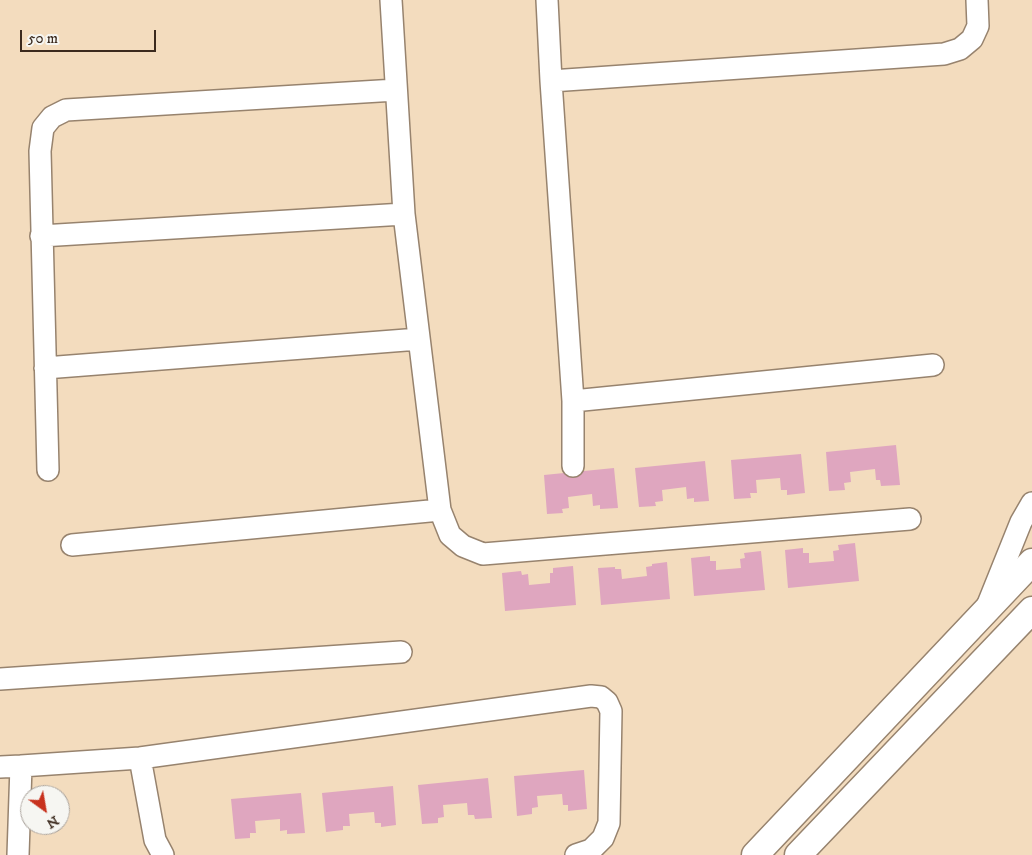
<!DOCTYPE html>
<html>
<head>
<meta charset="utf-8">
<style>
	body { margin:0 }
	#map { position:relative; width:1032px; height:855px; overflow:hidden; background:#f3dcbe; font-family:"IM FELL DW Pica",serif }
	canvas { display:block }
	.north { position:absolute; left:20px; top:785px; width:50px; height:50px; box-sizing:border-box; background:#f6f6f2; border:1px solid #aba49d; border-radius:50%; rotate:148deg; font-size:14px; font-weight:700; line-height:20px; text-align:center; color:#3b2a1e }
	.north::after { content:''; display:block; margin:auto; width:18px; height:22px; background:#c8321e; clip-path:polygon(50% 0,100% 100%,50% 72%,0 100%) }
	.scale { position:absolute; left:20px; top:30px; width:136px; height:22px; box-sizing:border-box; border:2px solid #3b2a1e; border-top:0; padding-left:6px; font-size:15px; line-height:18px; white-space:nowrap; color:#3b2a1e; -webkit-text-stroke:4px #f6f6f2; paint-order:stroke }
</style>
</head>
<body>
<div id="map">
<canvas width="1032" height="855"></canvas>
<div class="north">N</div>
<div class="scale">50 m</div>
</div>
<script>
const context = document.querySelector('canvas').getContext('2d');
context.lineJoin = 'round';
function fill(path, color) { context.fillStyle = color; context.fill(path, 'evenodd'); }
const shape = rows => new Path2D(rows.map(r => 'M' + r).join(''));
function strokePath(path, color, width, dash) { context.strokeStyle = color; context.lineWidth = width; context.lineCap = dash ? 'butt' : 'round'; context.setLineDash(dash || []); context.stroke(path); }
const building = shape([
	[896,445,900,485,881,486,880,480,876,480,875,469,850,472,851,482,844,483,845,490,829,491,826,452],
	[801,454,805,493,787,495,787,490,781,490,780,478,756,480,757,493,750,493,751,498,734,499,731,460],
	[705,461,709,501,694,502,694,498,687,499,686,487,662,490,663,501,655,502,656,506,639,507,635,468],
	[614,468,618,508,600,509,600,505,593,506,592,494,568,497,569,508,562,509,563,513,547,514,544,475],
	[855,543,859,581,788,588,785,550,803,548,803,553,809,553,809,563,834,561,833,551,839,550,838,545],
	[761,551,765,590,694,596,691,558,710,556,710,561,716,561,716,570,741,568,740,559,745,558,744,553],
	[667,562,670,599,601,605,598,568,615,567,615,569,621,569,622,579,647,576,646,567,652,566,652,564],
	[573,566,576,605,505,611,502,573,521,571,522,575,528,574,529,585,550,583,550,573,553,573,553,568],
	[584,770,587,809,568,811,568,805,563,805,562,794,537,796,538,807,532,808,532,814,517,816,514,776],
	[488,778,492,818,475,819,474,815,468,815,467,803,443,805,444,817,438,818,438,823,422,824,418,785],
	[393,786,396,825,381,827,381,823,375,823,374,812,349,814,350,826,343,826,343,830,326,832,322,793],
	[301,793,305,833,287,834,287,830,280,831,280,819,255,821,256,833,250,833,250,838,235,839,231,799]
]);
const minor = shape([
	[391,0,404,214,440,510,450,535,463,546,483,554,910,519],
	[547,0,551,81,573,401,573,466],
	[551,81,944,54,960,49,972,39,978,26,977,0],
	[41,236,404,214],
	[45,368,419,339],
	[573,401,933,365],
	[48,470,40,151,43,128,52,117,66,110,396,90],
	[72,545,440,510],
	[988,604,1021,522,1032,503],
	[0,679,401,652],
	[140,758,155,840,163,855],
	[0,767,21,766],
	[18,855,21,766,140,758,591,696,601,697,607,702,611,711,609,823,603,838,591,850,576,855]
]);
const major = shape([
	[755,855,1032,562],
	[798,855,1032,610]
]);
fill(building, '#dfa6bf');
strokePath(minor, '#97836e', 24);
strokePath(major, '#97836e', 29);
strokePath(minor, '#fff', 21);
strokePath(major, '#fff', 26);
</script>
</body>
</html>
